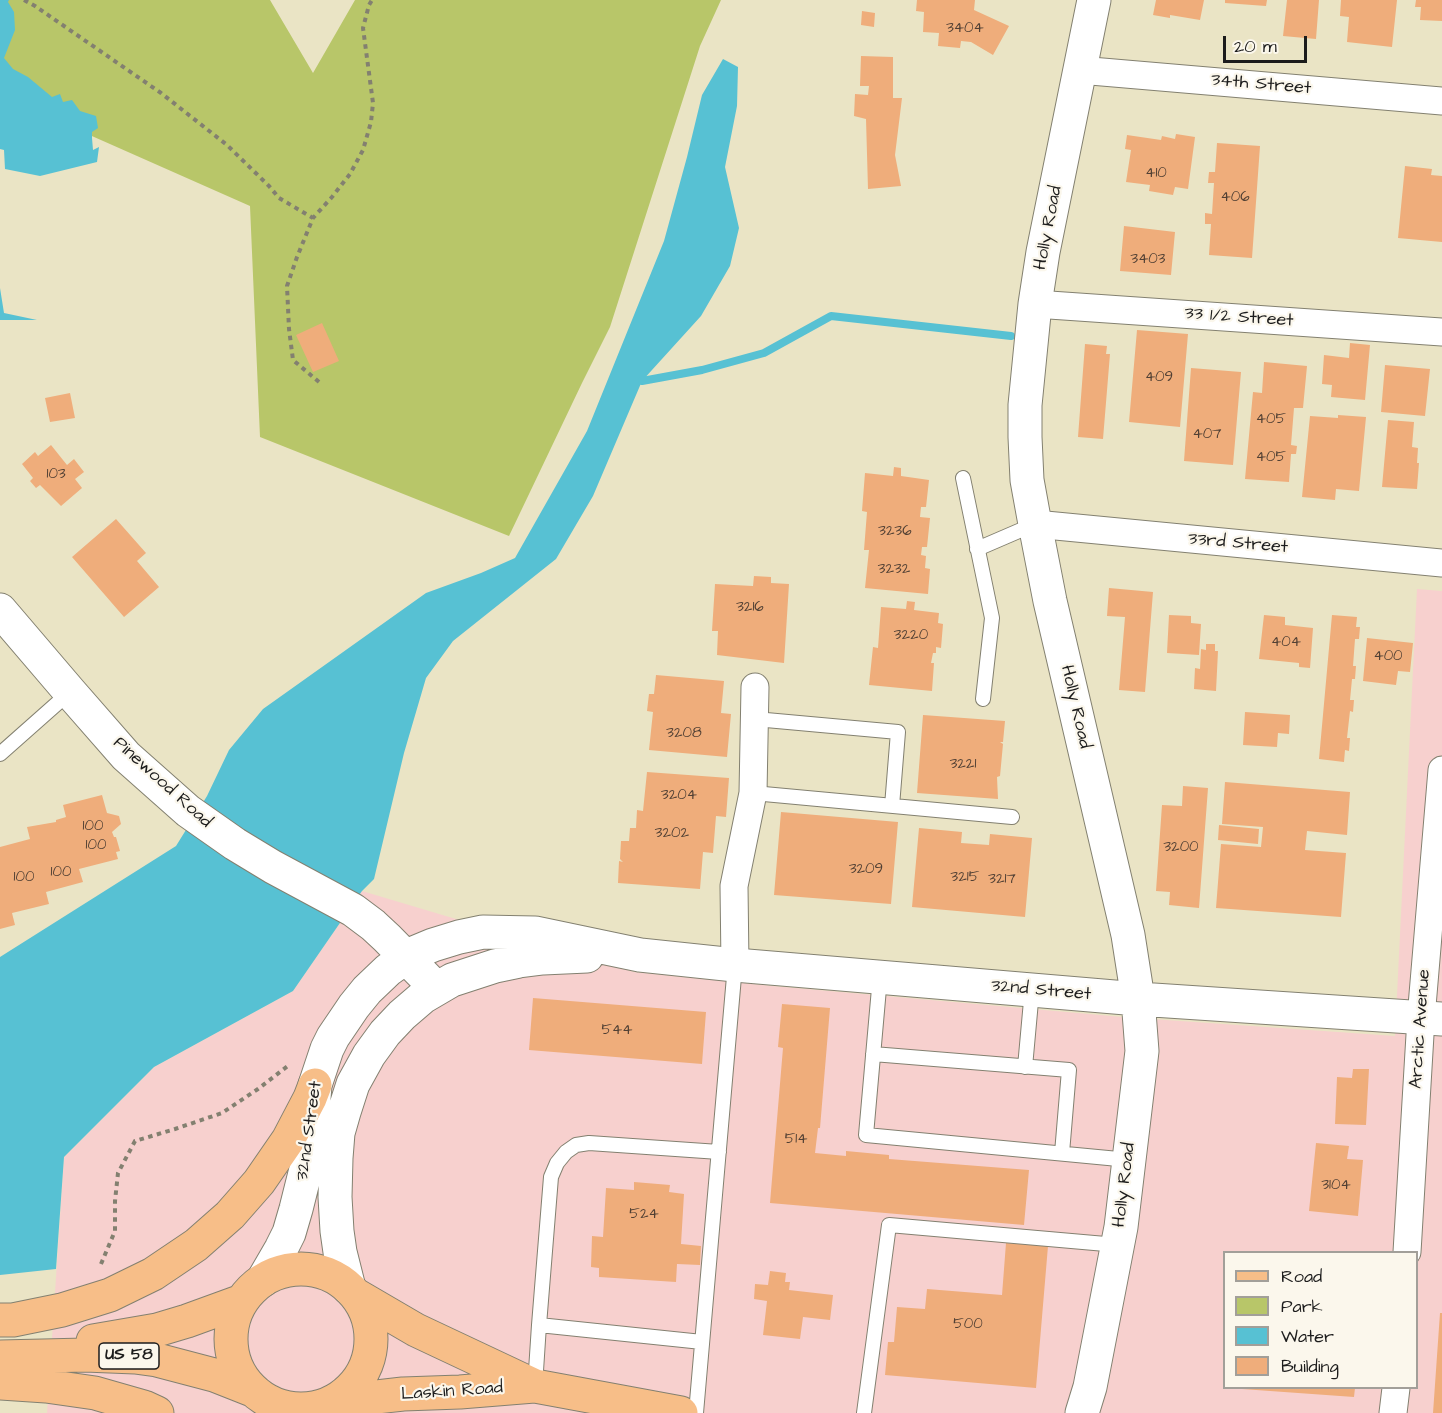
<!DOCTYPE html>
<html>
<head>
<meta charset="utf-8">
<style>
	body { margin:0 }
	#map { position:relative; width:1442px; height:1413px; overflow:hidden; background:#eae4c5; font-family:"Architects Daughter",sans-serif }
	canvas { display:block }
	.legend { position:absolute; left:1223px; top:1251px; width:195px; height:138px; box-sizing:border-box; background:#fbf7ec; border:2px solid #a29f99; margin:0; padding:8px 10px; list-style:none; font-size:18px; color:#1c1c1c }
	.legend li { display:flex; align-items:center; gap:12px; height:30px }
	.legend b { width:30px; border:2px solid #a29f99 }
	.scale { position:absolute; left:1223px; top:36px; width:84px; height:27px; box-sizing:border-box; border:3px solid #1c1c1c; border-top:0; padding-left:8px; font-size:18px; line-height:21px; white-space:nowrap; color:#1c1c1c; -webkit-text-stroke:4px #fbf7ec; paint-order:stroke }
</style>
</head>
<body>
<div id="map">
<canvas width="1442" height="1413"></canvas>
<ul class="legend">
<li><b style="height:8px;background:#f7be88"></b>Road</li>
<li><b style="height:16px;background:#b8c669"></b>Park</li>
<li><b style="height:16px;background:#57c1d3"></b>Water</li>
<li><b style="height:16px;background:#efad7b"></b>Building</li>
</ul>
<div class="scale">20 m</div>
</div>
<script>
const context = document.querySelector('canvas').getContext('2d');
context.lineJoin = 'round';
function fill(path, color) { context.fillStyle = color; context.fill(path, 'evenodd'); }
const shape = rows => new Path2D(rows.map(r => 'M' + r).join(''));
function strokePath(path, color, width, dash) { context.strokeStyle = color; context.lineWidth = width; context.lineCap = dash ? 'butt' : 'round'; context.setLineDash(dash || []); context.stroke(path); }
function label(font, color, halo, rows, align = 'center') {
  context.font = font + ' "Architects Daughter",sans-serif'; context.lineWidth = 4.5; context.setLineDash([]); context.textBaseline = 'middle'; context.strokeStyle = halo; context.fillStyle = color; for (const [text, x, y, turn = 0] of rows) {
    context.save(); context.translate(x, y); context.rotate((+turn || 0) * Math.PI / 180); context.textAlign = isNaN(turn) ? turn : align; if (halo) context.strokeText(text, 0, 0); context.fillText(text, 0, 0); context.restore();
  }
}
const built = shape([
	[1417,589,1442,591,1442,1413,47,1413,64,1157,154,1067,293,991,362,891,634,972,773,986,1123,1017,1395,1036],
	[1224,1252,1416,1252,1416,1388,1224,1388]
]);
const green = shape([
	[0,0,270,0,313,73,355,0,721,0,700,46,610,327,582,383,509,536,260,437,250,206,67,125,0,74]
]);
const water = shape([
	[0,0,9,0,8,2,14,12,15,30,4,58,13,69,28,77,52,97,60,94,63,102,72,100,80,111,96,116,98,128,92,132,92,138,93,150,99,147,97,162,40,176,5,169,4,150,0,149],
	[723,59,738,67,737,106,725,167,739,228,730,266,701,316,642,381,593,496,556,559,453,641,426,678,404,753,374,879,362,891,293,991,154,1067,64,1157,56,1269,0,1275,0,957,176,846,207,796,229,750,263,709,426,593,481,573,515,558,587,431,664,241,687,157,702,95],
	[0,288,4,313,37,320,0,320]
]);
const stream = shape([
	[642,381,702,370,764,353,831,316,1011,336]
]);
const building = shape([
	[917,0,975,0,974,10,1009,26,993,55,971,42,961,41,960,48,938,46,939,33,923,32,924,12,916,11],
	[1156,0,1204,0,1200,20,1170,15,1170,18,1153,15],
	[1225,0,1267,0,1266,6,1225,3],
	[1287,0,1319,0,1316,39,1283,36],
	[1341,0,1397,0,1392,47,1347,42,1349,17,1340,16],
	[1416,0,1442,0,1442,21,1420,20,1421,7,1415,7],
	[862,11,875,13,874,27,861,25],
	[861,56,893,57,893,98,902,98,895,155,901,186,868,189,866,119,854,116,855,94,868,95,869,86,860,86],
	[1176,134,1195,137,1188,189,1175,187,1173,195,1149,191,1150,185,1126,182,1131,150,1125,149,1127,135,1161,140,1162,136,1175,139],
	[1217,143,1260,146,1252,258,1209,255,1211,224,1205,224,1205,213,1212,214,1214,183,1208,183,1209,172,1215,172],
	[1405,166,1432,169,1431,175,1442,176,1442,242,1398,238],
	[1124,226,1175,232,1171,275,1120,271],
	[322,323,339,361,313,372,296,335],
	[1137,330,1188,334,1180,427,1129,422],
	[1350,343,1370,345,1365,400,1331,397,1332,385,1322,384,1324,355,1349,358],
	[1085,344,1107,346,1106,354,1110,354,1103,439,1078,437],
	[1264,362,1307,366,1303,408,1294,408,1291,445,1297,446,1296,454,1291,454,1289,482,1245,479,1253,392,1262,393],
	[1385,365,1430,369,1425,416,1381,412],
	[1191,368,1241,372,1233,465,1184,461],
	[70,393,75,418,50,422,45,398],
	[1338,415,1366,417,1359,491,1336,489,1335,500,1302,497,1310,416,1338,418],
	[1388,420,1414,422,1412,447,1418,448,1417,463,1419,463,1417,489,1382,487],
	[51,445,67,465,74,459,84,472,75,479,82,488,61,506,40,485,36,488,30,481,33,478,22,464,35,452,38,456],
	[894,467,901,468,901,476,929,480,926,507,921,507,920,517,930,518,927,547,922,547,921,555,926,556,925,568,930,569,928,594,865,588,869,550,864,550,867,512,862,511,865,473,893,476],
	[116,519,146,553,137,561,159,587,124,617,72,557],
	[754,576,771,577,771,583,789,584,784,663,717,655,718,631,712,631,715,584,753,586],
	[1109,588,1153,592,1145,692,1119,690,1125,617,1107,616],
	[907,601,915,602,914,610,939,613,938,623,943,624,941,648,936,647,936,653,933,653,931,663,934,663,932,691,869,685,873,647,878,648,881,607,906,609],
	[1169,615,1191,616,1191,623,1201,624,1199,655,1167,653],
	[1264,615,1285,617,1285,625,1313,628,1310,668,1299,667,1299,663,1259,659],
	[1332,615,1357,617,1356,627,1360,627,1359,639,1355,639,1353,666,1356,666,1355,679,1352,679,1350,700,1354,700,1353,712,1350,711,1347,738,1350,738,1349,751,1345,750,1344,762,1319,759],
	[1367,638,1413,643,1410,672,1398,671,1396,685,1363,681],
	[1206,644,1215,644,1215,651,1218,651,1216,691,1194,689,1195,668,1200,669,1201,649,1206,650],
	[656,675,724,681,721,713,731,714,727,757,649,750,653,712,647,711,649,694,654,694],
	[1245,712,1290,715,1289,734,1278,733,1277,747,1243,745],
	[923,715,1005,721,1003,742,1000,742,1003,744,1000,776,997,777,998,799,917,793],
	[647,772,729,778,726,817,716,816,713,853,703,852,700,889,618,883,619,861,623,862,620,859,621,841,629,841,630,828,636,828,637,810,643,811],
	[1225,782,1350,792,1347,835,1307,831,1305,850,1346,853,1341,917,1216,908,1221,844,1261,847,1263,827,1222,824],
	[1183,786,1208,788,1199,908,1169,905,1170,892,1156,891,1162,805,1182,806],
	[102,795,107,813,119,816,121,824,112,832,114,837,116,837,120,851,116,852,118,859,79,869,83,882,46,892,49,904,12,913,15,925,0,929,0,847,30,839,27,827,56,822,56,820,66,817,63,805],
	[781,812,898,822,891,904,774,895],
	[1219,825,1259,829,1258,844,1218,840],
	[919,828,962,832,961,843,989,845,990,834,1032,838,1025,917,912,907],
	[533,998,706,1012,702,1064,529,1050],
	[782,1004,830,1008,820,1128,818,1128,815,1153,846,1156,846,1151,889,1155,889,1159,1029,1170,1024,1225,770,1203,783,1048,778,1047],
	[1353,1069,1369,1069,1366,1125,1335,1124,1337,1077,1352,1078],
	[1316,1143,1349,1146,1347,1159,1363,1160,1358,1216,1309,1211],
	[634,1182,670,1185,669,1192,684,1194,681,1244,701,1246,700,1265,677,1264,676,1282,599,1277,599,1268,591,1267,592,1236,603,1237,606,1188,634,1190],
	[1006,1243,1048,1246,1036,1388,885,1375,888,1342,894,1342,897,1307,925,1309,927,1289,1002,1295],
	[770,1271,786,1273,785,1282,790,1282,789,1290,833,1295,830,1320,803,1317,800,1339,763,1335,767,1301,754,1299,755,1284,768,1285],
	[1440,1313,1442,1313,1442,1413,1433,1413],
	[1242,1388,1355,1388,1354,1397,1242,1389]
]);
const path = shape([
	[24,0,35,6,161,93,227,145,269,186,279,198,313,218],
	[319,382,293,360,289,329,287,286,297,257,313,218,332,197,350,174,363,150,371,122,373,103,363,28,369,5,372,0],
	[101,1264,115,1231,115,1201,118,1173,135,1141,175,1129,222,1113,258,1089,289,1065]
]);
const service = shape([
	[963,478,992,618,983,699],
	[977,549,1035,524],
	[755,719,898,732,892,806],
	[0,754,70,692],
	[753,793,1012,817],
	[880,977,866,1135,1129,1160],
	[873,1054,1069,1070,1062,1153],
	[1025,1067,1032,990],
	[702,1342,539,1325,551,1177,557,1163,566,1152,576,1145,589,1143,719,1152],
	[535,1386,539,1325],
	[696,1413,735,965],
	[864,1413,889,1225,1117,1245]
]);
const minor = shape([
	[1079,70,1442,101],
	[1035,304,1442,332],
	[1035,524,1442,563],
	[735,965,734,886,753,793,755,687],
	[1407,1252,1421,1018,1442,770],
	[1393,1413,1396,1388]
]);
const tertiary = shape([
	[0,610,70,692,126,756,188,811,235,844,273,867,353,910,373,925,387,938,436,988],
	[263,1280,281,1249,289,1233,296,1209,308,1161,311,1138,315,1085,327,1049,333,1037,354,1006,367,990,388,970,409,955,433,945,459,937,483,932,535,933,640,955,735,965,1138,999,1442,1019],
	[349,1288,340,1252,337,1231,335,1197,336,1158,338,1133,344,1112,353,1084,369,1055,385,1033,402,1015,423,997,452,980,495,966,519,961,543,958,587,956],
	[1082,1413,1090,1387,1121,1227,1142,1051,1138,999,1128,935,1050,601,1035,524,1027,480,1025,437,1025,405,1035,304,1043,252,1094,0]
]);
const primary = shape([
	'231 1339a70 70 0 1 1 140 0a70 70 0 1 1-140 0Z',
	[356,1295,416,1330,535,1386,681,1413],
	[0,1320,13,1320,62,1310,110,1295,153,1274,196,1245,230,1215,259,1182,288,1140,310,1098,315,1085],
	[93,1341,157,1330,187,1321,242,1301],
	[0,1357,85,1355,135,1357,157,1360,214,1375,252,1390],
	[0,1383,46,1386,95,1393,144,1407,157,1413],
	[333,1402,403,1394,460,1392,534,1386]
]);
const numberNames = [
	["3404",965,29],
	["410",1156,174],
	["406",1235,198],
	["3403",1148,260],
	["409",1159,378],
	["405",1271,420],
	["407",1207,435],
	["405",1271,458],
	["103",56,475],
	["3236",895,532],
	["3232",894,570],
	["3216",750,608],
	["3220",911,636],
	["404",1286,643],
	["400",1388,657],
	["3208",684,734],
	["3221",963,765],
	["3204",679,796],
	["100",93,827],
	["3202",672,834],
	["100",96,846],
	["3200",1181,848],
	["3209",866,870],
	["100",61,873],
	["100",24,878],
	["3215",965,878],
	["3217",1002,880],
	["544",617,1031],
	["514",796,1140],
	["3104",1336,1186],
	["524",644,1215],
	["500",968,1325]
];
const shields = [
	[129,1356,60]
];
const shieldNames = [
	["US 58",129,1356]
];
const streetNames = [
	["34th Street",1261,85,5],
	["Holly Road",1049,228,-79],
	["33 1/2 Street",1239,318,4],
	["33rd Street",1238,544,5],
	["Holly Road",1075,707,77],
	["Pinewood Road",162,783,42],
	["32nd Street",1041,991,5],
	["Arctic Avenue",1421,1029,-86],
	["32nd Street",310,1131,-82],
	["Holly Road",1125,1185,-83],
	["Laskin Road",452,1392,-4]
];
fill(built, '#f7d0ce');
fill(green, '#b8c669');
fill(water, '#57c1d3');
strokePath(stream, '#57c1d3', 8);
fill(building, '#efad7b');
strokePath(service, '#838070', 16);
strokePath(minor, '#838070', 29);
strokePath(tertiary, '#838070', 35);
strokePath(primary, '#838070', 35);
strokePath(path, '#838070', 4, [4.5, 4.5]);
strokePath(service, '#fff', 14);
strokePath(minor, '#fff', 27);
strokePath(tertiary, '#fff', 33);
strokePath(primary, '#f7be88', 33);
label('15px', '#514034', null, numberNames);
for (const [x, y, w] of shields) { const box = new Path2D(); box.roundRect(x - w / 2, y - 13, w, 26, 4.5); context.fillStyle = '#fbf7ec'; context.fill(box); strokePath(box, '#1c1c1c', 1.5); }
label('bold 16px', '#1c1c1c', null, shieldNames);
label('18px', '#1c1c1c', '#fbf7ec', streetNames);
</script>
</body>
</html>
